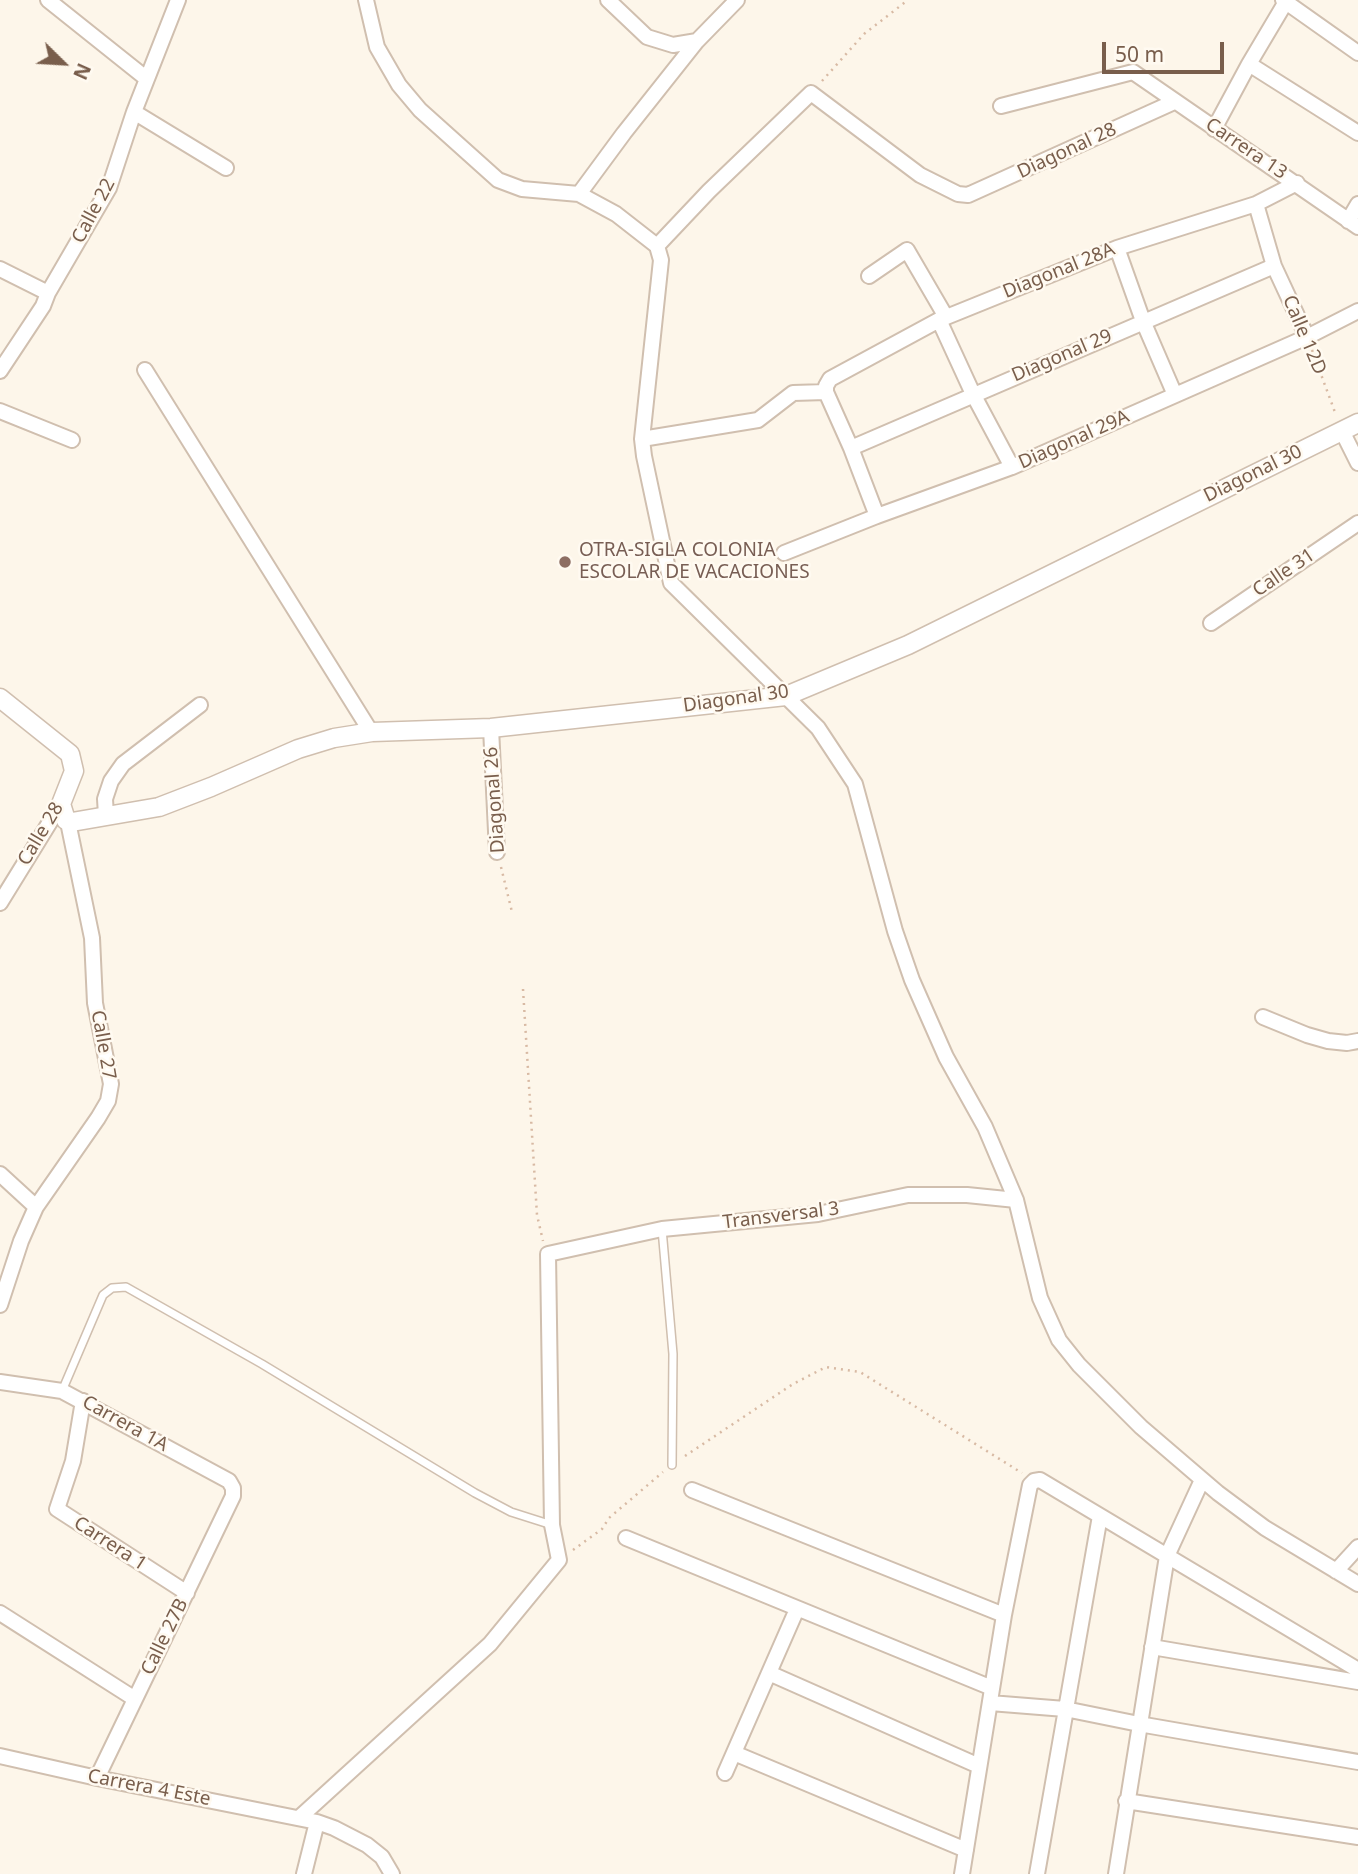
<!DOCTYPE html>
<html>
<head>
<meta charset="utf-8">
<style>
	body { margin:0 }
	#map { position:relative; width:1358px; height:1874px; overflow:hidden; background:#fdf6ea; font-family:"Noto Sans",sans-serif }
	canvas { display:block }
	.north { position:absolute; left:28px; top:28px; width:70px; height:70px; -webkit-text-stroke:5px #fffaf1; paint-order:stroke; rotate:114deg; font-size:19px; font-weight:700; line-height:28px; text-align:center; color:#795e4c }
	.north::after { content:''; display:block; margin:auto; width:24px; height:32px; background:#795e4c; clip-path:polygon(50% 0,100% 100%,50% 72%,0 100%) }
	.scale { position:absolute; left:1102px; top:42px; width:122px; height:32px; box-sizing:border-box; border:4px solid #795e4c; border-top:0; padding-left:9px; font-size:21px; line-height:24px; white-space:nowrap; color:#795e4c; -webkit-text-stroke:5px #fffaf1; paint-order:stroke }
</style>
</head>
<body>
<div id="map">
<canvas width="1358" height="1874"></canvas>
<div class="north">N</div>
<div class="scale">50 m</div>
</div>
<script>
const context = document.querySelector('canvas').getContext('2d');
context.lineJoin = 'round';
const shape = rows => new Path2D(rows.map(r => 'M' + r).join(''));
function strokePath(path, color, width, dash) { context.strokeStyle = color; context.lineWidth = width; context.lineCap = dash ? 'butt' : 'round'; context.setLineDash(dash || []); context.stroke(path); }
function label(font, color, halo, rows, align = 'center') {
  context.font = font + ' "Noto Sans",sans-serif'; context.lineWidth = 5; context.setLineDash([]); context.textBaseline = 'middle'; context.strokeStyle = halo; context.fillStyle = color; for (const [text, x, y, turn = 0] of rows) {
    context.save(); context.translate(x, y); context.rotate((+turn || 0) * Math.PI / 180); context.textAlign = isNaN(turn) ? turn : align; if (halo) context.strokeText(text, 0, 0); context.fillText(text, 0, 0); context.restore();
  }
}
const path = shape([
	[822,81,864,34,908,0],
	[1312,350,1336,415],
	[501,867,512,912],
	[523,989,537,1215,543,1241],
	[685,1456,793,1384,826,1367,860,1372,1022,1473],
	[573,1550,602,1529,609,1518,663,1472]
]);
const service = shape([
	[662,1229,673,1354,672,1465],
	[62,1391,103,1295,112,1288,126,1287,262,1364,475,1493,511,1512,552,1525]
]);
const minor = shape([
	[48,0,147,79],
	[366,0,377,47,399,85,420,110,498,180,522,189,579,194,616,214,657,246,661,260,642,439,644,456,671,583,818,728,855,784,895,931,912,980,946,1057,985,1127,1016,1200,1040,1298,1059,1340,1079,1365,1141,1427,1218,1493,1265,1528,1358,1584],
	[608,0,647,37,673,45,697,41],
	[1283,0,1358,53],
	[1249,64,1358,133],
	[1001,106,1133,72,1358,227],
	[134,112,226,168],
	[1214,129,1249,64,1287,0],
	[579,194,624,133,697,41,737,0],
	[1256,204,1274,266,1307,337],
	[1348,221,1358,204],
	[657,246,709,191,811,93,920,175,958,194,968,195,1174,102],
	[1117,248,1143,321,1175,395],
	[0,269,48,293],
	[869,276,907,250,946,317],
	[939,320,973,394,1012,467],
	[145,370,371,732],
	[0,371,43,306,48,293,109,188,134,112,178,0],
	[0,411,72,440],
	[1342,431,1358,463],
	[642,439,758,420,793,393,826,392],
	[851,448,1274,266],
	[877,516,851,448,826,392,826,386,830,379,939,320,1117,248,1256,204,1297,183],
	[784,553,877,516,1012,467,1307,337,1358,311],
	[1211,623,1358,523],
	[491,728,497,852],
	[106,815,105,799,111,781,123,764,200,705],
	[0,903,61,804],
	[1263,1017,1307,1035,1328,1041,1347,1043,1358,1041],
	[0,1174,36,1207],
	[0,1305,21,1241,36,1207,98,1118,108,1101,111,1084,95,1003,92,938,68,822],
	[0,1382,62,1391,229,1481,233,1488,233,1496,97,1778],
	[83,1401,73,1461,57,1509,187,1593],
	[692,1490,1004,1615],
	[626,1538,992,1688],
	[1336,1571,1358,1547],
	[0,1613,135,1699],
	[1152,1647,1358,1682],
	[769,1673,979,1766],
	[990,1703,1065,1709,1139,1724,1358,1762],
	[734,1753,966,1850],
	[0,1756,97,1778,317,1822,334,1828,367,1845,382,1857,392,1874],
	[725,1773,797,1609],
	[1126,1801,1358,1837],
	[299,1818,490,1644,559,1560,552,1525,548,1254,662,1229,818,1214,908,1195,967,1195,1016,1200],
	[304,1874,317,1822],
	[962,1874,1004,1615,1030,1485,1034,1481,1040,1480,1358,1670],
	[1037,1874,1100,1516],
	[1116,1874,1167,1556,1202,1480]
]);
const tertiary = shape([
	[0,698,70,754,74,771,61,804,66,820,72,822,159,807,211,787,298,749,334,738,372,732,491,728,786,696,908,645,1358,423]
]);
const markers = [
	[565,562,7,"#8d6e63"]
];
const streetNames = [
	["Carrera 13",1246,149,34],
	["Diagonal 28",1067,151,-25],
	["Calle 22",94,211,-62],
	["Diagonal 28A",1059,271,-22],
	["Calle 12D",1304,335,67],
	["Diagonal 29",1062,356,-23],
	["Diagonal 29A",1074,440,-24],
	["Diagonal 30",1253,474,-26],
	["Calle 31",1284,573,-34],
	["Diagonal 30",736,699,-8],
	["Diagonal 26",495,800,-94],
	["Calle 28",41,834,-59],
	["Calle 27",103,1045,80],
	["Transversal 3",781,1216,-7],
	["Carrera 1A",125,1424,29],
	["Carrera 1",110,1544,33],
	["Calle 27B",165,1637,-64],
	["Carrera 4 Este",149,1788,11]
];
const educationNames = [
	["OTRA-SIGLA COLONIA",579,551],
	["ESCOLAR DE VACACIONES",579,573]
];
strokePath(service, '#d0bfaf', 10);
strokePath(minor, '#d0bfaf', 18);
strokePath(tertiary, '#d0bfaf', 21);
strokePath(path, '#d8baa4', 2.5, [2, 5]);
strokePath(service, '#fff', 7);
strokePath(minor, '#fff', 14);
strokePath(tertiary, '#fff', 18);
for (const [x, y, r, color] of markers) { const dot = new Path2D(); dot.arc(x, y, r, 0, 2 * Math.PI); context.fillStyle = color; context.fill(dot); strokePath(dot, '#fffaf1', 2.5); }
label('19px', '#795e4c', '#fffaf1', streetNames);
label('19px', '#785e54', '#fffaf1', educationNames, 'left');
</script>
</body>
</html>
